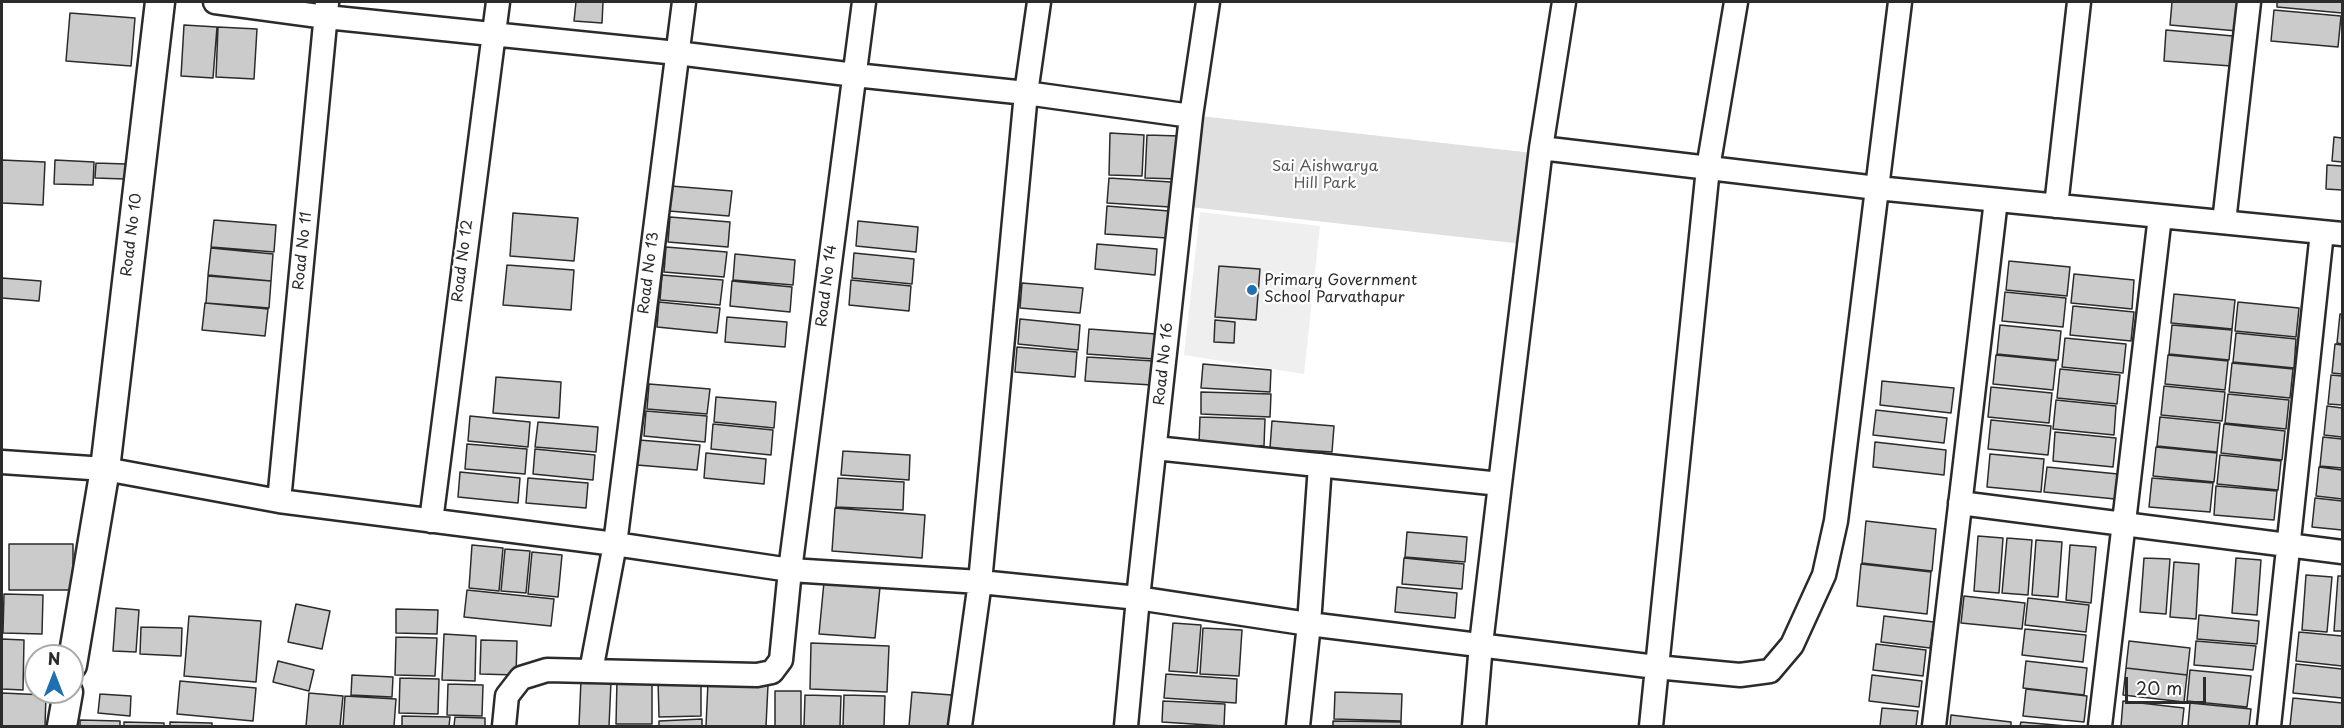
<!DOCTYPE html>
<html>
<head>
<meta charset="utf-8">
<style>
	body { margin:0 }
	#map { position:relative; width:2344px; height:728px; overflow:hidden; background:#fff; font-family:"Playpen Sans",sans-serif }
	canvas { display:block }
	.frame { position:absolute; inset:0; border:3px solid #2b2b2b; pointer-events:none }
	.north { position:absolute; left:24px; top:644px; width:60px; height:60px; box-sizing:border-box; background:#fff; border:2px solid #aaa; border-radius:50%; rotate:0deg; font-size:16px; font-weight:700; line-height:24px; text-align:center; color:#2b2b2b }
	.north::after { content:''; display:block; margin:auto; width:21px; height:27px; background:#1f6fb2; clip-path:polygon(50% 0,100% 100%,50% 72%,0 100%) }
	.scale { position:absolute; left:2125px; top:677px; width:81px; height:27px; box-sizing:border-box; border:3px solid #2b2b2b; border-top:0; padding-left:8px; font-size:18px; line-height:21px; white-space:nowrap; color:#2b2b2b; -webkit-text-stroke:4px #fff; paint-order:stroke }
</style>
</head>
<body>
<div id="map">
<canvas width="2344" height="728"></canvas>
<div class="frame"></div>
<div class="north">N</div>
<div class="scale">20 m</div>
</div>
<script>
const context = document.querySelector('canvas').getContext('2d');
context.lineJoin = 'round';
function fill(path, color) { context.fillStyle = color; context.fill(path, 'evenodd'); }
const shape = rows => new Path2D(rows.map(r => 'M' + r).join(''));
function strokePath(path, color, width, dash) { context.strokeStyle = color; context.lineWidth = width; context.lineCap = dash ? 'butt' : 'round'; context.setLineDash(dash || []); context.stroke(path); }
function label(font, color, halo, rows, align = 'center') {
  context.font = font + ' "Playpen Sans",sans-serif'; context.lineWidth = 4.5; context.setLineDash([]); context.textBaseline = 'middle'; context.strokeStyle = halo; context.fillStyle = color; for (const [text, x, y, turn = 0] of rows) {
    context.save(); context.translate(x, y); context.rotate((+turn || 0) * Math.PI / 180); context.textAlign = isNaN(turn) ? turn : align; if (halo) context.strokeText(text, 0, 0); context.fillText(text, 0, 0); context.restore();
  }
}
const built = shape([
	[1200,212,1320,226,1304,374,1184,355]
]);
const green = shape([
	[1200,116,1533,153,1523,244,1190,207]
]);
const building = shape([
	[576,2,603,2,602,23,574,21,576,2],
	[2172,2,2239,2,2237,31,2170,25,2172,2],
	[2277,2,2342,2,2342,13,2277,7,2277,2],
	[2274,10,2341,16,2338,47,2271,41,2274,10],
	[70,13,135,18,131,66,66,61,70,13],
	[184,25,217,27,213,78,181,76,184,25],
	[218,27,257,29,254,79,216,77,218,27],
	[2166,30,2233,36,2231,66,2164,61,2166,30],
	[1110,133,1144,135,1142,176,1109,175,1110,133],
	[1147,135,1180,136,1178,179,1145,178,1147,135],
	[2334,137,2342,138,2342,162,2332,161,2334,137],
	[2,160,45,162,43,205,2,203,2,160],
	[55,160,94,162,93,185,54,184,55,160],
	[96,163,126,164,125,179,95,178,96,163],
	[2327,165,2342,166,2342,190,2326,189,2327,165],
	[1109,178,1171,182,1170,207,1107,203,1109,178],
	[671,186,732,191,729,216,669,211,671,186],
	[1107,206,1169,211,1167,238,1105,234,1107,206],
	[513,213,578,218,574,261,510,256,513,213],
	[670,217,730,222,728,247,668,242,670,217],
	[214,220,276,225,274,252,211,247,214,220],
	[858,221,918,227,916,252,856,246,858,221],
	[1097,244,1157,249,1155,275,1095,269,1097,244],
	[666,247,727,252,724,277,664,272,666,247],
	[211,248,273,254,271,281,208,275,211,248],
	[854,253,914,259,912,284,852,278,854,253],
	[735,254,795,260,793,285,733,280,735,254],
	[2009,261,2070,267,2067,296,2006,290,2009,261],
	[507,265,574,270,571,310,503,305,507,265],
	[1219,266,1260,269,1256,320,1215,317,1219,266],
	[2074,274,2134,280,2132,309,2071,303,2074,274],
	[662,275,723,280,720,305,660,300,662,275],
	[208,276,271,281,269,308,206,303,208,276],
	[2,278,41,281,39,301,2,298,2,278],
	[851,280,911,286,909,311,849,305,851,280],
	[732,281,792,287,790,312,730,306,732,281],
	[1022,283,1083,288,1080,313,1020,308,1022,283],
	[2005,292,2066,298,2063,327,2002,321,2005,292],
	[2174,294,2235,300,2232,329,2171,323,2174,294],
	[659,302,720,308,717,333,657,327,659,302],
	[2238,302,2299,308,2296,337,2235,331,2238,302],
	[205,303,268,309,265,336,202,330,205,303],
	[2073,306,2134,312,2131,341,2070,335,2073,306],
	[2340,314,2342,314,2342,344,2337,343,2340,314],
	[727,317,787,322,785,347,725,342,727,317],
	[1020,319,1080,325,1078,350,1018,344,1020,319],
	[1215,320,1235,322,1234,343,1214,342,1215,320],
	[2000,325,2061,331,2058,360,1997,354,2000,325],
	[2172,325,2232,330,2229,360,2169,354,2172,325],
	[1089,329,1156,334,1154,359,1087,354,1089,329],
	[2236,333,2296,339,2294,368,2233,362,2236,333],
	[2065,338,2126,344,2123,373,2062,367,2065,338],
	[2335,344,2342,345,2342,374,2332,373,2335,344],
	[1017,347,1077,352,1075,377,1015,372,1017,347],
	[1996,355,2056,361,2053,390,1993,384,1996,355],
	[2168,355,2228,361,2225,390,2165,384,2168,355],
	[1087,357,1154,361,1152,385,1085,381,1087,357],
	[2232,363,2293,369,2290,398,2229,392,2232,363],
	[1203,364,1271,370,1270,392,1201,388,1203,364],
	[2060,369,2120,375,2117,404,2057,398,2060,369],
	[2331,375,2342,376,2342,405,2328,404,2331,375],
	[496,377,561,382,559,418,493,413,496,377],
	[1882,381,1954,388,1951,413,1880,405,1882,381],
	[649,384,710,389,707,414,647,409,649,384],
	[2164,386,2225,392,2222,421,2161,415,2164,386],
	[1991,387,2052,393,2049,423,1988,417,1991,387],
	[1201,392,1271,394,1270,417,1201,414,1201,392],
	[2228,394,2289,400,2286,429,2225,423,2228,394],
	[716,397,776,402,774,428,714,422,716,397],
	[2056,400,2116,406,2114,435,2053,429,2056,400],
	[2327,406,2342,408,2342,437,2324,435,2327,406],
	[1876,410,1947,418,1944,443,1873,435,1876,410],
	[646,411,707,416,705,442,644,436,646,411],
	[470,416,530,422,528,447,468,441,470,416],
	[1200,417,1265,419,1264,446,1199,444,1200,417],
	[2160,417,2220,423,2217,452,2157,446,2160,417],
	[1991,420,2051,426,2048,455,1988,449,1991,420],
	[1272,421,1334,426,1332,452,1270,448,1272,421],
	[538,422,598,427,596,452,535,447,538,422],
	[713,424,773,430,771,455,711,449,713,424],
	[2224,424,2285,431,2282,460,2221,453,2224,424],
	[2055,432,2116,438,2113,467,2053,461,2055,432],
	[2323,437,2342,439,2342,468,2320,466,2323,437],
	[639,440,700,445,697,470,637,465,639,440],
	[1875,442,1946,450,1944,475,1873,467,1875,442],
	[467,444,527,449,525,474,465,469,467,444],
	[2156,447,2217,453,2214,482,2153,476,2156,447],
	[535,449,595,455,593,480,533,474,535,449],
	[843,451,910,455,909,480,841,475,843,451],
	[706,453,766,459,764,484,704,478,706,453],
	[1990,454,2044,459,2041,492,1987,487,1990,454],
	[2220,455,2281,461,2278,490,2217,484,2220,455],
	[2047,467,2118,474,2115,499,2044,492,2047,467],
	[2319,467,2342,470,2342,499,2316,496,2319,467],
	[460,472,520,478,518,503,458,497,460,472],
	[528,478,588,483,586,508,526,503,528,478],
	[838,478,904,482,903,510,836,507,838,478],
	[2152,478,2213,483,2210,512,2149,507,2152,478],
	[2216,486,2277,491,2274,520,2214,515,2216,486],
	[2315,498,2342,501,2342,530,2312,527,2315,498],
	[835,508,925,515,922,558,832,551,835,508],
	[1866,521,1936,529,1932,571,1862,563,1866,521],
	[1407,532,1467,537,1465,562,1405,557,1407,532],
	[1978,536,2003,538,1999,593,1974,591,1978,536],
	[2007,538,2032,540,2028,595,2002,593,2007,538],
	[2036,540,2062,542,2058,597,2032,595,2036,540],
	[9,544,73,544,73,590,9,590,9,544],
	[472,545,503,548,499,591,469,588,472,545],
	[2070,545,2096,547,2091,603,2066,600,2070,545],
	[505,549,530,551,526,593,501,591,505,549],
	[532,552,562,555,558,597,528,594,532,552],
	[1404,558,1464,564,1462,589,1402,584,1404,558],
	[2144,558,2170,559,2166,614,2140,612,2144,558],
	[2236,558,2261,560,2257,615,2232,613,2236,558],
	[2174,562,2199,564,2196,619,2170,617,2174,562],
	[1861,564,1931,572,1927,614,1857,606,1861,564],
	[2306,575,2332,577,2327,632,2302,630,2306,575],
	[2338,576,2342,576,2342,631,2334,631,2338,576],
	[824,582,880,587,875,638,819,634,824,582],
	[1397,587,1457,593,1455,618,1395,612,1397,587],
	[467,590,554,599,551,626,464,617,467,590],
	[4,594,43,595,42,634,3,633,4,594],
	[1964,596,2025,603,2022,629,1961,623,1964,596],
	[2028,598,2089,605,2086,632,2025,625,2028,598],
	[296,604,330,611,322,649,288,642,296,604],
	[116,608,139,610,136,652,113,651,116,608],
	[396,609,438,610,437,634,396,633,396,609],
	[2199,615,2259,621,2257,644,2197,639,2199,615],
	[189,616,261,621,256,682,184,676,189,616],
	[1884,616,1934,622,1930,648,1881,642,1884,616],
	[1173,623,1201,625,1197,673,1169,671,1173,623],
	[141,627,182,628,181,656,140,654,141,627],
	[1203,628,1242,630,1239,676,1200,674,1203,628],
	[2025,629,2086,635,2083,662,2022,655,2025,629],
	[2299,632,2342,636,2342,666,2296,661,2299,632],
	[444,634,476,636,475,681,442,680,444,634],
	[396,637,437,638,435,676,395,675,396,637],
	[2,639,24,640,23,690,2,689,2,639],
	[481,640,517,641,516,675,480,674,481,640],
	[2129,641,2190,648,2187,675,2126,668,2129,641],
	[2196,641,2256,646,2253,670,2194,665,2196,641],
	[811,643,889,646,887,692,810,689,811,643],
	[1876,644,1926,650,1923,676,1873,670,1876,644],
	[278,661,314,670,309,691,273,682,278,661],
	[2026,661,2087,668,2084,695,2023,688,2026,661],
	[2296,664,2342,669,2342,698,2293,693,2296,664],
	[2126,668,2187,675,2184,702,2123,695,2126,668],
	[2190,670,2251,676,2247,707,2187,701,2190,670],
	[1166,674,1237,679,1236,703,1164,698,1166,674],
	[352,675,393,677,392,697,351,695,352,675],
	[1872,675,1922,681,1919,707,1869,701,1872,675],
	[400,678,439,679,438,714,399,713,400,678],
	[617,679,652,679,652,724,616,724,617,679],
	[701,679,701,716,659,717,658,680,701,679],
	[581,680,611,682,609,726,579,726,581,680],
	[180,681,256,688,253,721,177,714,180,681],
	[708,682,768,685,766,726,706,726,708,682],
	[448,684,483,685,482,716,447,715,448,684],
	[2026,689,2087,696,2084,722,2023,716,2026,689],
	[775,691,801,691,801,726,775,726,775,691],
	[912,692,952,695,950,726,909,726,912,692],
	[1335,692,1402,694,1401,721,1334,719,1335,692],
	[2,693,46,695,45,726,2,726,2,693],
	[309,693,343,696,340,726,306,726,309,693],
	[100,694,131,696,130,716,98,713,100,694],
	[805,695,841,696,840,726,804,726,805,695],
	[844,695,885,696,884,726,843,726,844,695],
	[345,696,396,699,394,726,343,726,345,696],
	[2293,698,2342,703,2342,726,2290,726,2293,698],
	[1163,701,1225,704,1224,726,1162,722,1163,701],
	[2123,701,2184,708,2182,726,2121,726,2123,701],
	[2190,703,2251,709,2249,726,2188,726,2190,703],
	[1882,708,1918,711,1916,726,1880,726,1882,708],
	[1951,715,2011,722,2011,726,1950,726,1951,715],
	[402,716,450,717,449,726,402,726,402,716],
	[455,717,485,718,485,726,454,726,455,717],
	[702,719,702,726,659,726,659,721,702,719],
	[80,720,120,721,120,726,80,726,80,720],
	[1333,721,1401,722,1401,726,1333,726,1333,721],
	[124,722,164,723,164,726,124,726,124,722],
	[170,722,212,723,212,726,170,726,170,722],
	[2021,722,2066,726,2020,726,2021,722]
]);
const minor = shape([
	[215,2,326,17,677,53,855,75,1026,93,1191,116],
	[1541,148,1877,188,2342,234],
	[2056,206,2079,2],
	[2224,222,2249,2],
	[1155,448,1500,484],
	[2,462,105,469,279,501,615,544,790,570,980,582,1138,598,1309,624,1656,667,1740,675,1770,671,1792,645,1824,575,1836,521,1900,2],
	[279,501,327,3],
	[1960,503,2342,552],
	[431,521,498,2],
	[591,671,615,544,684,2],
	[504,726,507,696,521,678,547,670,757,675,772,672,781,660,790,570,864,2],
	[960,726,980,582,1026,93,1039,2],
	[1126,726,1138,598,1191,116,1208,2],
	[1298,726,1309,624,1320,465],
	[1474,726,1481,644,1500,484,1541,148,1564,2],
	[1651,726,1708,168,1736,2],
	[1934,726,1996,200],
	[2100,726,2160,216],
	[2269,726,2322,232]
]);
const tertiary = shape([
	[72,665,105,469,160,2],
	[62,726,68,692]
]);
const markers = [
	[1252,290,6,"#1f6fb2"]
];
const parkNames = [
	["Sai Aishwarya",1325,167],
	["Hill Park",1325,184]
];
const streetNames = [
	["Road No 10",132,235,-83],
	["Road No 11",303,251,-84],
	["Road No 12",463,261,-83],
	["Road No 13",649,273,-83],
	["Road No 14",827,286,-83],
	["Road No 16",1164,364,-84]
];
const poiNames = [
	["Primary Government",1264,281],
	["School Parvathapur",1264,298]
];
fill(built, '#efefef');
fill(green, '#e0e0e0');
fill(building, '#cbcbcb');
strokePath(building, '#2b2b2b', 1.5);
strokePath(minor, '#2b2b2b', 27);
strokePath(tertiary, '#2b2b2b', 33);
strokePath(minor, '#fff', 22);
strokePath(tertiary, '#fff', 28);
for (const [x, y, r, color] of markers) { const dot = new Path2D(); dot.arc(x, y, r, 0, 2 * Math.PI); context.fillStyle = color; context.fill(dot); strokePath(dot, '#fff', 2); }
label('15px', '#585858', '#fff', parkNames);
label('15px', '#2b2b2b', '#fff', streetNames);
label('15px', '#2b2b2b', '#fff', poiNames, 'left');
</script>
</body>
</html>
